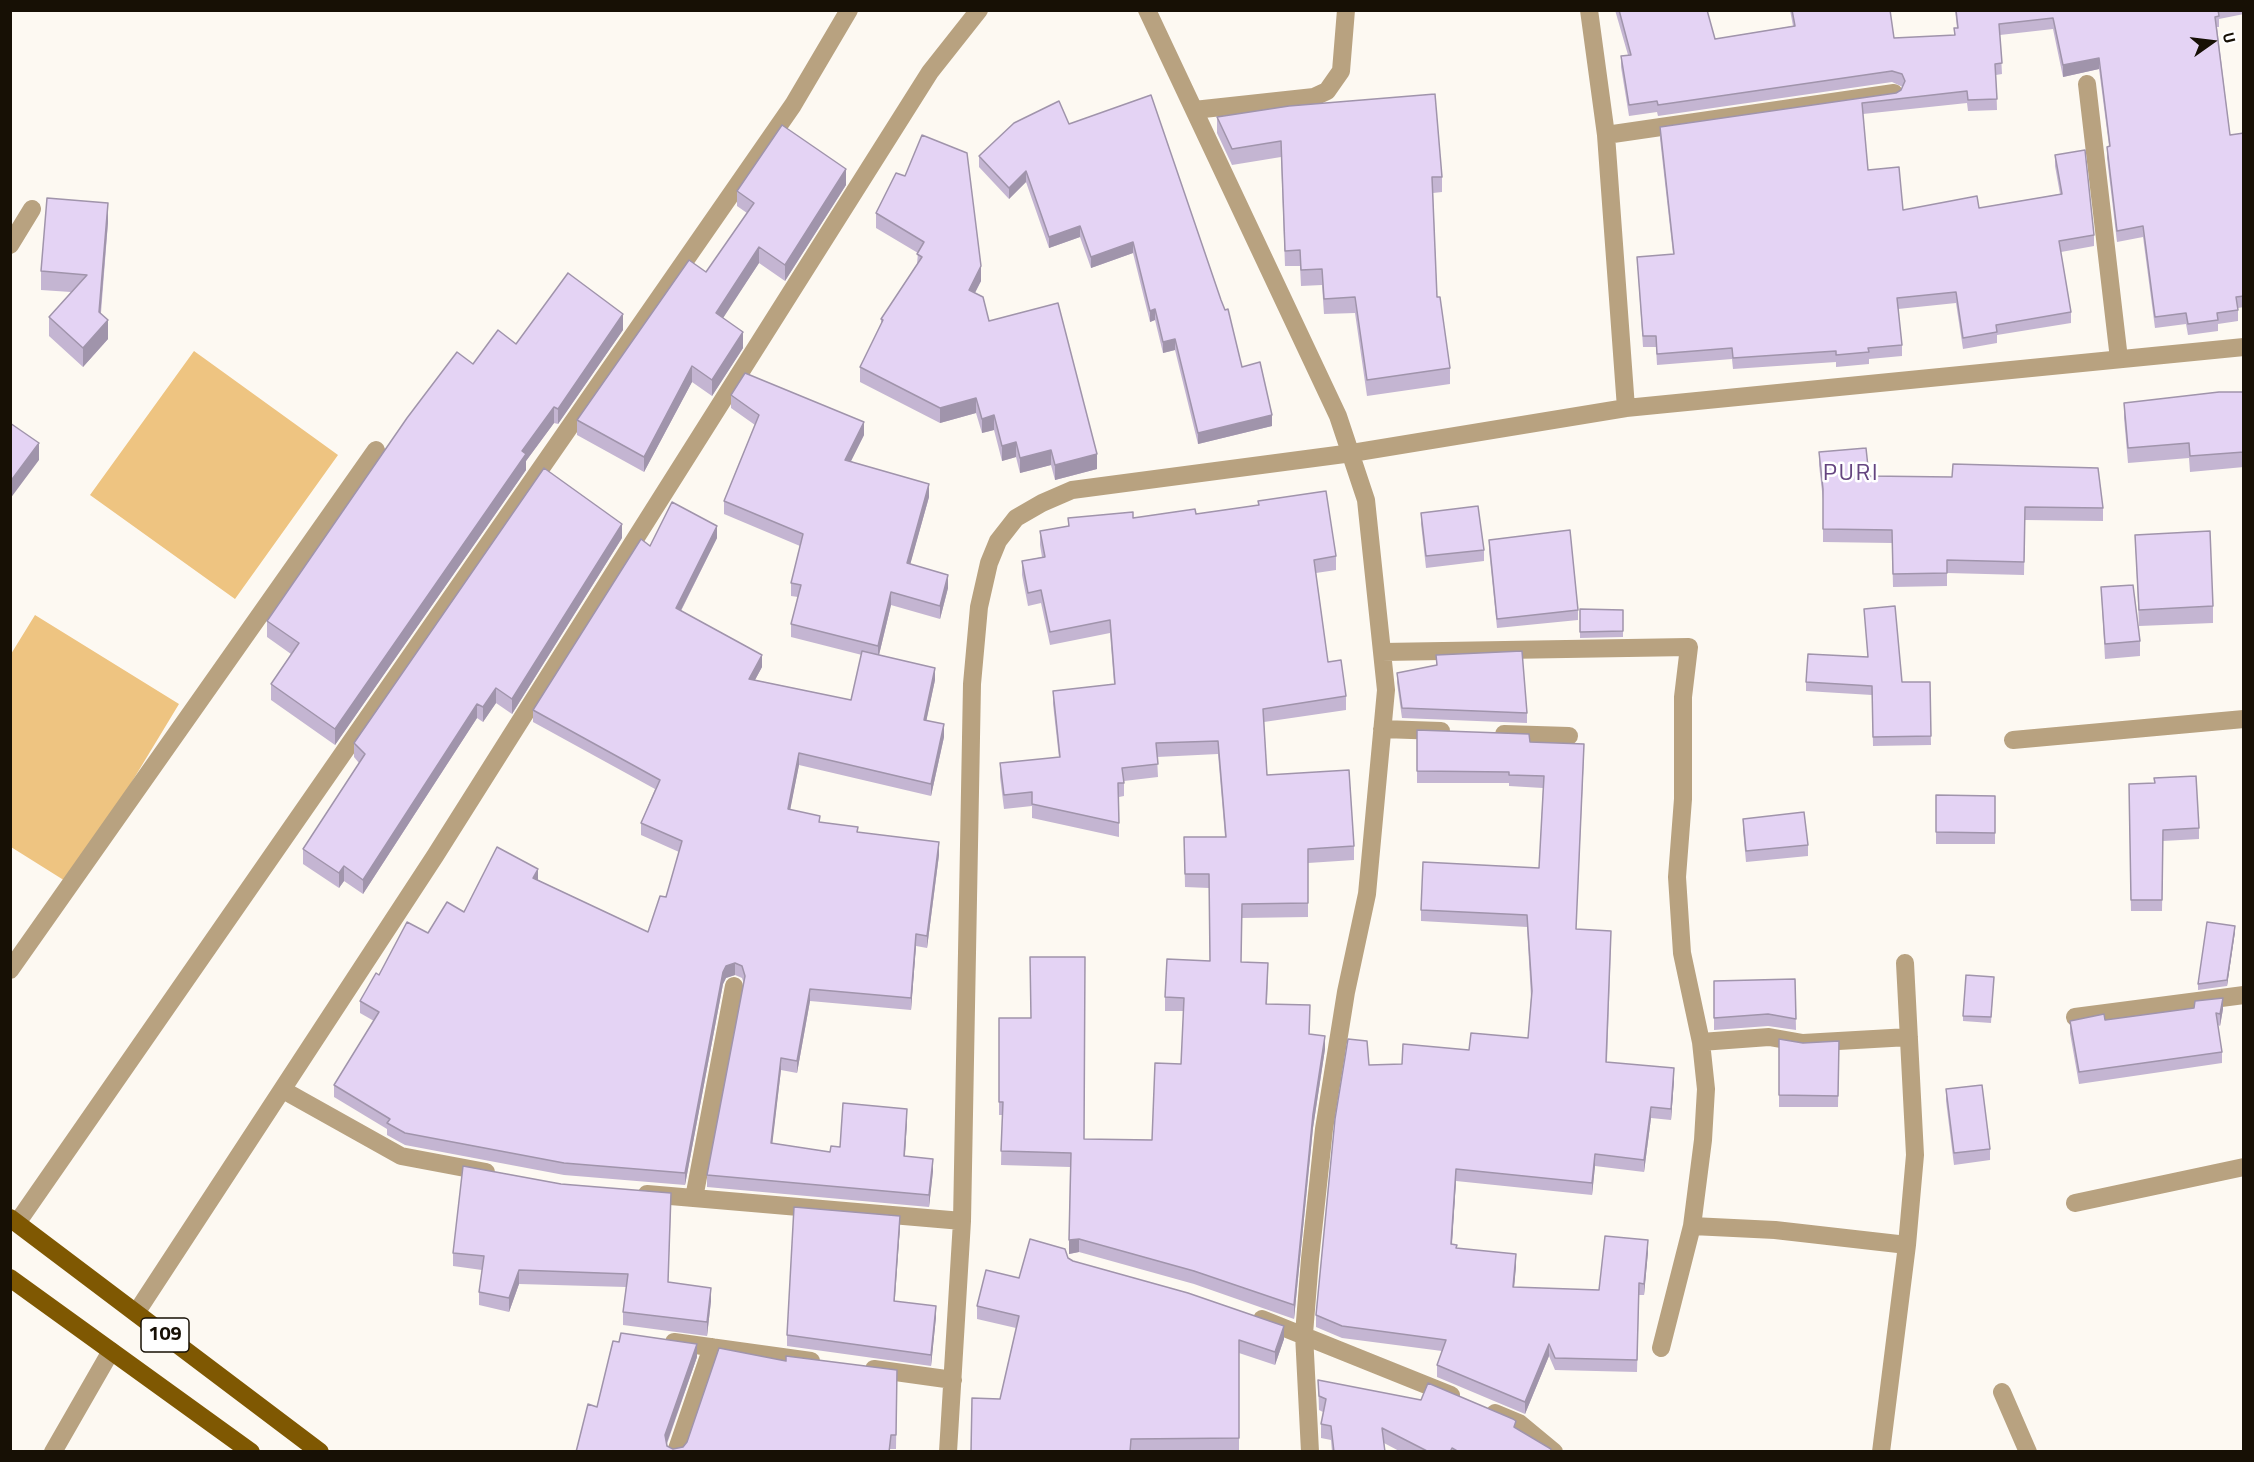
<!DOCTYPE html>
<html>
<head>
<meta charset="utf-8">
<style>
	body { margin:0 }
	#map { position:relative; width:2254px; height:1462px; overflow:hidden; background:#fdf9f2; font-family:"Titillium Web",sans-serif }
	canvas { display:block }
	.frame { position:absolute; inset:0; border:12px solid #171005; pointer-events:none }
	.north { position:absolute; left:2182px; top:12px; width:60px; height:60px; -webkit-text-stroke:4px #fff; paint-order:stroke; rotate:76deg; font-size:16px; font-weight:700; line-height:24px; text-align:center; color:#171005 }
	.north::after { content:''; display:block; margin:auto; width:21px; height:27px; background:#171005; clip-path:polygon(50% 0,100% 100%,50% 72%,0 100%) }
</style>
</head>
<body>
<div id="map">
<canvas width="2254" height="1462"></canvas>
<div class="frame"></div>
<div class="north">U</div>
</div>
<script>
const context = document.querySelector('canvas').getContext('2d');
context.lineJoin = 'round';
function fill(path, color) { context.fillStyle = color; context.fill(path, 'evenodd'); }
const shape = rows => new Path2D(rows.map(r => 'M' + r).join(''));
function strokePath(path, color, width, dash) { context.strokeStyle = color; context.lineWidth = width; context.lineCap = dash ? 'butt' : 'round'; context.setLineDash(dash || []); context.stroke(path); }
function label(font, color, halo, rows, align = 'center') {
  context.font = font + ' "Titillium Web",sans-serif'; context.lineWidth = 5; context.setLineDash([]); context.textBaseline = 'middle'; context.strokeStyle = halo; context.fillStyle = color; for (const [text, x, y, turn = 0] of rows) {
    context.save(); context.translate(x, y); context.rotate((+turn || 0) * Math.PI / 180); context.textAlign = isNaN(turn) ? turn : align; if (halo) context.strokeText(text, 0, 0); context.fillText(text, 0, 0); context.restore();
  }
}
const green = shape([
	[194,351,338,455,235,599,90,495],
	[35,615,179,704,70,884,11,847,11,654]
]);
const minor = shape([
	[1147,10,1338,416,1366,500,1386,690,1367,894,1346,992,1324,1129,1310,1259,1304,1334,1310,1452],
	[1589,10,1606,135,1626,408],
	[2087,84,2119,359],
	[1194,110,1314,97,1327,91,1341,71,1346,10],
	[1606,135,1894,93],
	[10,245,32,209],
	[1382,652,1689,647,1683,697,1683,799,1677,877,1682,953,1701,1042,1706,1089,1703,1140,1692,1226,1661,1348],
	[1382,729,1441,731],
	[1504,734,1569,736],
	[2013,740,2244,719],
	[10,970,376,450],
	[2075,1017,2244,995],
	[1701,1042,1769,1037,1803,1043,1909,1037],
	[283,1090,401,1156,486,1172],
	[647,1194,962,1221],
	[694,1198,734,986],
	[2075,1203,2244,1167],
	[17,1223,793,105,849,10],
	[1692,1226,1775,1230,1907,1245],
	[136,1313,435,856,930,72,979,10],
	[1262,1319,1451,1395],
	[674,1342,811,1361],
	[874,1369,953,1380],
	[2002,1392,2028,1452],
	[1495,1413,1519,1423,1554,1452],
	[53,1452,111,1351],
	[676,1452,712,1347],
	[948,1452,962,1221,972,684,979,607,989,563,998,541,1016,518,1042,503,1072,490,1352,453,1626,408,2244,347],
	[1881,1452,1907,1245,1915,1155,1905,963]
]);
const major = shape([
	[10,1218,320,1452],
	[10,1278,251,1452]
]);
const wall = shape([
	[1615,10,1707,10,1715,39,1793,26,1790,10,1890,10,1894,38,1954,35,1954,28,1957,28,1955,10,2244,10,2244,14,2219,19,2219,27,2217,27,2230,135,2244,133,2244,307,2238,308,2238,321,2218,324,2218,331,2188,335,2186,324,2155,328,2143,237,2117,242,2107,158,2107,147,2109,146,2099,69,2063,77,2053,29,2000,35,2002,74,1996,75,1997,110,1968,111,1967,103,1863,114,1868,170,1903,210,1979,208,2060,194,2055,166,2055,155,2094,235,2094,246,2061,252,2071,312,2071,323,1997,335,1997,343,1963,349,1956,303,1898,309,1902,345,1902,356,1869,359,1869,364,1836,367,1836,362,1733,369,1732,359,1657,365,1656,347,1643,347,1637,257,1673,254,1660,139,1660,127,1896,93,1901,90,1903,87,1892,82,1658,116,1657,112,1629,116,1621,67,1621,56,1628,55],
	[1217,117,1442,177,1442,192,1433,193,1437,297,1450,368,1450,384,1367,396,1355,313,1324,314,1322,285,1301,286,1300,266,1285,266,1281,157,1232,165,1217,133],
	[1069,124,1242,367,1272,426,1198,444,1175,350,1163,353,1155,320,1150,322,1133,253,1091,268,1080,237,1049,248,1026,182,1009,199,979,167,979,156],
	[896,173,981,281,975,293,989,321,1097,469,1055,480,1051,465,1020,473,1016,457,1002,461,994,430,982,433,976,413,940,423,860,382,860,367,881,326,881,319,917,264,918,253,876,228,876,213],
	[846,185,785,281,759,263,722,318,743,348,712,396,692,382,644,472,577,435,577,420,706,272,747,213,737,206,737,191],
	[108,222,101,313,108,339,83,367,49,336,49,317,71,292,41,290,41,271],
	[623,330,558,424,554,423,526,461,526,470,335,745,271,700,271,684,291,654,267,637,267,621,473,364,516,344],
	[2244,392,2244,467,2190,472,2189,458,2128,463,2124,418,2124,403],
	[731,395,864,435,851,461,929,497,910,564,948,588,940,619,891,605,879,655,935,680,926,721,944,737,931,796,799,765,790,809,820,822,939,855,927,948,916,946,911,1010,810,1001,797,1073,781,1070,772,1143,830,1152,840,1147,907,1121,905,1156,933,1171,929,1207,707,1187,707,1175,744,984,742,978,735,975,726,978,723,984,685,1185,564,1175,405,1145,387,1135,387,1129,334,1097,334,1085,374,1021,360,1013,360,1001,379,975,428,933,464,912,538,880,648,932,666,897,679,852,641,835,641,823,655,789,533,722,533,710,650,546,717,538,681,611,762,667,755,680,851,700,862,655,791,637,791,624,798,597,791,596,791,583,800,546,724,514,724,501,755,425,731,408],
	[1819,452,1869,476,2103,508,2103,521,2025,520,2024,575,1947,573,1947,586,1893,587,1892,543,1823,542,1823,500,1819,465],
	[1258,501,1336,556,1336,570,1316,573,1328,662,1346,696,1346,710,1264,722,1267,775,1354,846,1354,860,1308,863,1308,917,1242,918,1241,962,1268,977,1267,1004,1310,1034,1325,1049,1313,1128,1294,1319,1194,1284,1079,1252,1069,1254,1070,1167,1001,1165,1002,1115,999,1115,999,1018,1084,1139,1152,1140,1181,1064,1184,1011,1165,1011,1165,997,1210,961,1209,888,1185,887,1184,837,1225,837,1218,754,1157,757,1158,777,1124,781,1124,796,1119,797,1119,837,1032,818,1032,806,1004,809,1000,777,1000,763,1059,758,1053,704,1053,691,1114,684,1110,633,1050,645,1041,603,1028,606,1022,575,1022,561,1042,557,1040,545,1040,531,1068,526,1068,518,1133,518,1196,514,1258,505],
	[1421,513,1484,550,1484,561,1426,568,1421,524],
	[2135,535,2213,606,2213,623,2139,626],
	[622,538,512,714,496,703,483,722,477,718,363,894,344,881,339,888,303,864,303,849,359,763,354,757,354,743],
	[1489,540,1578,610,1578,620,1497,628,1489,550],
	[2101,587,2140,641,2140,656,2105,659],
	[1580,609,1623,610,1623,637,1580,638],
	[1864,609,1902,682,1930,682,1931,745,1873,746,1872,695,1806,691,1806,682,1868,657],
	[1436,655,1527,713,1527,723,1402,718,1397,683,1397,673,1436,665],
	[1417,730,1530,742,1584,756,1576,929,1611,943,1607,1062,1674,1080,1671,1120,1651,1118,1644,1172,1595,1166,1592,1195,1456,1181,1452,1245,1457,1248,1516,1266,1514,1287,1599,1290,1648,1252,1644,1295,1639,1295,1637,1372,1555,1370,1549,1356,1525,1414,1437,1377,1437,1365,1442,1351,1342,1338,1316,1327,1316,1315,1369,1065,1402,1064,1528,1038,1531,997,1527,927,1421,921,1421,910,1539,868,1543,788,1509,786,1509,783,1417,783],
	[2129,784,2199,828,2199,839,2163,841,2162,911,2131,911],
	[1936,795,1995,796,1995,844,1936,844],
	[1743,819,1808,845,1808,856,1746,862,1743,830],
	[2235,932,2227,986,2198,990,2198,984],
	[1994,977,1991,1023,1963,1021,1963,1016],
	[1795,979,1796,1030,1768,1026,1714,1030,1714,981],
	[2223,1009,2220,1026,2218,1025,2222,1052,2222,1063,2079,1084,2070,1033,2070,1021,2105,1020],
	[1779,1039,1803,1043,1839,1041,1838,1107,1779,1107],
	[1946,1089,1990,1149,1990,1160,1954,1165,1946,1101],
	[671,1207,668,1282,711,1301,707,1336,623,1325,623,1312,626,1287,519,1284,509,1312,479,1305,479,1292,482,1270,453,1266,453,1253],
	[900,1227,894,1301,936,1317,931,1366,787,1346,787,1335],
	[1068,1258,1073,1261,1284,1339,1275,1365,1239,1353,1239,1451,971,1452,1000,1399,1016,1328,977,1319,977,1306,1019,1278],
	[697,1357,667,1444,667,1446,673,1449,683,1447,786,1361,897,1370,896,1449,576,1452,597,1407],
	[1318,1380,1516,1429,1551,1452,1401,1452,1384,1443,1385,1452,1332,1452,1331,1440,1321,1438,1321,1424,1323,1412,1319,1410]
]);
const shadedWall = shape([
	[2099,58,2099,69,2063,77,2063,65],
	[846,169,846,185,785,281,785,265],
	[1026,171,1026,182,1009,199,1009,188],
	[108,203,108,222,99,329,108,320,108,339,83,367,83,348,99,312],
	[1080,226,1080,237,1049,248,1049,237],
	[1133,242,1133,253,1091,268,1091,257],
	[759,247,759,263,716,329,716,313],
	[981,266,981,281,969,304,969,290],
	[1155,309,1155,320,1150,322,1150,311],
	[623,314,623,330,558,424,558,409],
	[743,332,743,348,712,396,712,380],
	[1175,339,1175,350,1163,353,1163,342],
	[692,366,692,382,644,472,644,457],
	[976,398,976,413,940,423,940,408],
	[554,407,554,423,526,461,526,470,335,745,335,729,522,451],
	[994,415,994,430,982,433,982,419],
	[1272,415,1272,426,1198,444,1198,433],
	[864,422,864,435,845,473,845,460],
	[1016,442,1016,457,1002,461,1002,446],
	[39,443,39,460,10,499,10,482],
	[1051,450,1051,465,1020,473,1020,458],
	[1097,454,1097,469,1055,480,1055,465],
	[929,484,929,497,907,576,907,563],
	[622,524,622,538,512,714,512,699],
	[717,526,717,538,676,620,676,608],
	[948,575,948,588,940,619,940,606],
	[891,592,891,605,878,659,878,646],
	[762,655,762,667,749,691,749,679],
	[935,668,935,680,924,732,924,720],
	[496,688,496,703,483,722,483,707],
	[477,704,477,718,363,894,363,880],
	[944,724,944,737,931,796,931,784],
	[799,753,799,765,788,821,788,809],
	[939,842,939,855,927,948,927,936],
	[344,866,344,881,339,888,339,873],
	[538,869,538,881,533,878],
	[2235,926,2235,932,2227,986,2227,980],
	[916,934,916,946,911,1010,911,998],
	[735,963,735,975,726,978,723,984,685,1185,685,1173,723,972,726,966],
	[810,989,810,1001,797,1073,797,1061],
	[2223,998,2223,1009,2220,1026,2220,1014],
	[1325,1036,1325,1049,1313,1128,1294,1319,1294,1305,1313,1114],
	[781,1058,781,1070,771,1155,771,1143],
	[1674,1068,1674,1080,1671,1120,1671,1109],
	[1651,1107,1651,1118,1644,1172,1644,1160],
	[907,1109,907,1121,904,1168,904,1156],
	[1595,1154,1595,1166,1592,1195,1592,1183],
	[933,1159,933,1171,929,1207,929,1195],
	[1456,1169,1456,1181,1451,1256,1451,1244],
	[900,1216,900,1227,894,1312,894,1301],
	[1079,1239,1079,1252,1069,1254,1069,1240],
	[1648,1240,1648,1252,1644,1295,1644,1284],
	[1516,1254,1516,1266,1513,1299,1513,1287],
	[519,1270,519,1284,509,1312,509,1298],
	[711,1288,711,1301,707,1336,707,1322],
	[936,1306,936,1317,931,1366,931,1355],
	[1284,1326,1284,1339,1275,1365,1275,1352],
	[697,1344,697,1357,665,1448,665,1435],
	[1549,1344,1549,1356,1525,1414,1525,1402]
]);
const building = shape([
	[1619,10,1707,10,1715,39,1795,26,1792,10,1890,10,1894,38,1955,35,1954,28,1958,28,1956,10,2218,10,2219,16,2215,17,2230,135,2244,133,2244,296,2236,297,2238,310,2217,313,2218,320,2188,324,2186,313,2155,317,2143,226,2117,231,2107,147,2110,146,2099,58,2063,65,2053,18,1999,24,2002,63,1995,64,1997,99,1968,100,1967,91,1862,103,1868,170,1899,167,1903,210,1977,196,1979,208,2062,194,2055,155,2085,150,2094,235,2059,241,2071,312,1996,325,1997,332,1963,338,1956,292,1897,298,1902,345,1868,348,1869,352,1836,355,1836,351,1733,358,1732,348,1657,354,1656,336,1643,336,1637,257,1674,254,1660,127,1896,93,1901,90,1905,81,1902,74,1892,71,1658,105,1657,101,1629,105,1621,56,1631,55,1619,10],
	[1435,94,1442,177,1432,177,1437,297,1440,297,1450,368,1367,380,1355,297,1324,299,1322,269,1301,270,1300,250,1285,251,1281,141,1232,149,1217,117,1289,106,1435,94],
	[1151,95,1221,300,1225,310,1228,309,1242,367,1260,362,1272,415,1198,433,1175,339,1163,342,1155,309,1150,311,1133,242,1091,257,1080,226,1049,237,1026,171,1009,188,979,156,1014,123,1059,101,1069,124,1151,95],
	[782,125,846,169,785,265,759,247,716,313,743,332,712,380,692,366,644,457,577,420,689,260,706,272,754,203,737,191,782,125],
	[922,135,967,153,981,266,969,290,983,297,989,321,1058,303,1097,454,1055,465,1051,450,1020,458,1016,442,1002,446,994,415,982,419,976,398,940,408,860,367,883,320,881,319,922,257,917,254,924,242,876,213,896,173,905,176,922,135],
	[47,198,108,203,99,312,108,320,83,348,49,317,87,275,41,271,47,198],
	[568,273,623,314,558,409,554,407,522,451,526,454,335,729,271,684,299,643,267,621,407,418,457,352,473,364,498,330,516,344,568,273],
	[745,373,864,422,845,460,929,484,907,563,948,575,940,606,891,592,878,646,791,624,801,585,791,583,803,534,724,501,759,415,731,395,745,373],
	[2219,392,2244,392,2244,452,2190,456,2189,443,2128,448,2124,403,2219,392],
	[10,423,39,443,10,482,10,423],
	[1866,448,1869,476,1952,477,1953,464,2098,468,2103,508,2025,507,2024,562,1947,560,1947,573,1893,574,1892,530,1823,529,1823,489,1819,452,1866,448],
	[544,468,622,524,512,699,496,688,483,707,477,704,363,880,344,866,339,873,303,849,365,754,354,743,544,468],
	[1326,491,1336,556,1314,560,1328,662,1341,660,1346,696,1263,709,1267,775,1349,770,1354,846,1308,849,1308,903,1242,904,1241,962,1268,963,1266,1004,1310,1005,1309,1034,1325,1036,1313,1114,1294,1305,1194,1271,1079,1239,1069,1240,1071,1153,1001,1151,1003,1102,999,1102,999,1018,1031,1018,1030,957,1085,957,1084,1139,1152,1140,1155,1063,1181,1064,1184,998,1165,997,1167,959,1210,961,1209,874,1185,874,1184,837,1226,837,1218,741,1156,743,1158,764,1122,768,1124,783,1118,783,1119,823,1032,804,1032,792,1004,795,1000,763,1060,757,1053,691,1115,684,1110,620,1050,632,1041,590,1028,593,1022,561,1045,557,1040,531,1069,526,1068,518,1133,512,1133,518,1195,509,1196,514,1259,505,1258,501,1326,491],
	[672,502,717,526,676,608,762,655,749,679,851,700,862,651,935,668,924,720,944,724,931,784,799,753,788,809,820,816,819,822,858,827,857,832,939,842,927,936,916,934,911,998,810,989,797,1061,781,1058,771,1143,830,1152,831,1146,840,1147,843,1103,907,1109,904,1156,933,1159,929,1195,707,1175,745,976,742,966,735,963,726,966,723,972,685,1173,564,1163,405,1133,387,1123,390,1119,334,1085,379,1012,360,1001,376,973,379,975,407,922,428,933,447,902,464,912,497,847,538,869,533,878,648,932,660,896,666,897,682,841,641,823,660,780,533,710,641,539,650,546,672,502],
	[1478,506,1484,550,1426,556,1421,513,1478,506],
	[1570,530,1578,610,1497,619,1489,540,1570,530],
	[2210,531,2213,606,2139,610,2135,535,2210,531],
	[2133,585,2140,641,2105,644,2101,587,2133,585],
	[1895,606,1902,682,1930,682,1931,736,1873,737,1872,686,1806,682,1808,654,1868,657,1864,609,1895,606],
	[1580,609,1623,610,1623,631,1580,632,1580,609],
	[1522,651,1527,713,1402,708,1397,673,1437,665,1436,655,1522,651],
	[1417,730,1529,734,1530,742,1584,744,1576,929,1611,931,1606,1062,1674,1068,1671,1109,1651,1107,1644,1160,1595,1154,1592,1183,1456,1169,1451,1244,1457,1245,1456,1248,1516,1254,1513,1287,1599,1290,1605,1236,1648,1240,1644,1284,1639,1283,1637,1360,1555,1358,1549,1344,1525,1402,1437,1365,1446,1340,1342,1326,1316,1315,1335,1119,1348,1039,1367,1041,1369,1065,1402,1064,1403,1044,1469,1050,1471,1033,1528,1038,1532,991,1527,915,1421,910,1423,862,1539,868,1544,776,1509,775,1509,772,1417,771,1417,730],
	[2196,776,2199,828,2163,830,2162,900,2131,900,2129,784,2155,783,2154,778,2196,776],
	[1936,795,1995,796,1995,833,1936,832,1936,795],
	[1804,812,1808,845,1746,851,1743,819,1804,812],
	[2207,922,2235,926,2227,980,2198,984,2207,922],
	[1966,975,1994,977,1991,1017,1963,1016,1966,975],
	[1795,979,1796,1019,1768,1014,1714,1018,1714,981,1795,979],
	[2223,998,2220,1014,2216,1013,2222,1052,2079,1072,2070,1021,2104,1014,2105,1020,2194,1008,2195,1001,2223,998],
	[1779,1039,1803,1043,1839,1041,1838,1096,1779,1095,1779,1039],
	[1982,1085,1990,1149,1954,1153,1946,1089,1982,1085],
	[463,1166,561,1184,671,1193,668,1282,711,1288,707,1322,623,1312,628,1274,519,1270,509,1298,479,1292,484,1256,453,1253,463,1166],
	[794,1207,900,1216,894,1301,936,1306,931,1355,787,1335,794,1207],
	[1030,1239,1065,1249,1068,1258,1073,1261,1188,1293,1284,1326,1275,1352,1239,1340,1239,1438,1131,1439,1130,1452,971,1452,972,1398,1000,1399,1019,1316,977,1306,986,1270,1019,1278,1030,1239],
	[621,1333,697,1344,665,1435,667,1446,673,1449,683,1447,687,1442,719,1348,786,1361,786,1356,897,1370,896,1435,891,1435,889,1452,576,1452,588,1404,597,1407,613,1341,619,1342,621,1333],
	[1318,1380,1421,1400,1428,1383,1513,1419,1516,1421,1514,1427,1551,1449,1550,1452,1459,1452,1452,1448,1450,1452,1429,1452,1382,1428,1385,1452,1334,1452,1331,1426,1321,1424,1326,1399,1319,1396,1318,1380]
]);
const shields = [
	[165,1335,48]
];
const shieldNames = [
	["109",165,1335]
];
const quarterNames = [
	["PURI",1851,474]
];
fill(green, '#eec481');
strokePath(minor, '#b8a280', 18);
strokePath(major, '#7f5802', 18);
fill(wall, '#c4b5d2');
fill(shadedWall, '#a094ab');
fill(building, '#e4d3f4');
strokePath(building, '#a094ab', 1.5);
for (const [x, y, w] of shields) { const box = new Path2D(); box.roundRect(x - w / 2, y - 17, w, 34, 4.5); context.fillStyle = '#fff'; context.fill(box); strokePath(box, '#171005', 1.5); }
label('bold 20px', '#171005', null, shieldNames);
context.letterSpacing = '1.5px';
label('24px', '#654580', '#fff', quarterNames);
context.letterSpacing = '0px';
</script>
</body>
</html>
